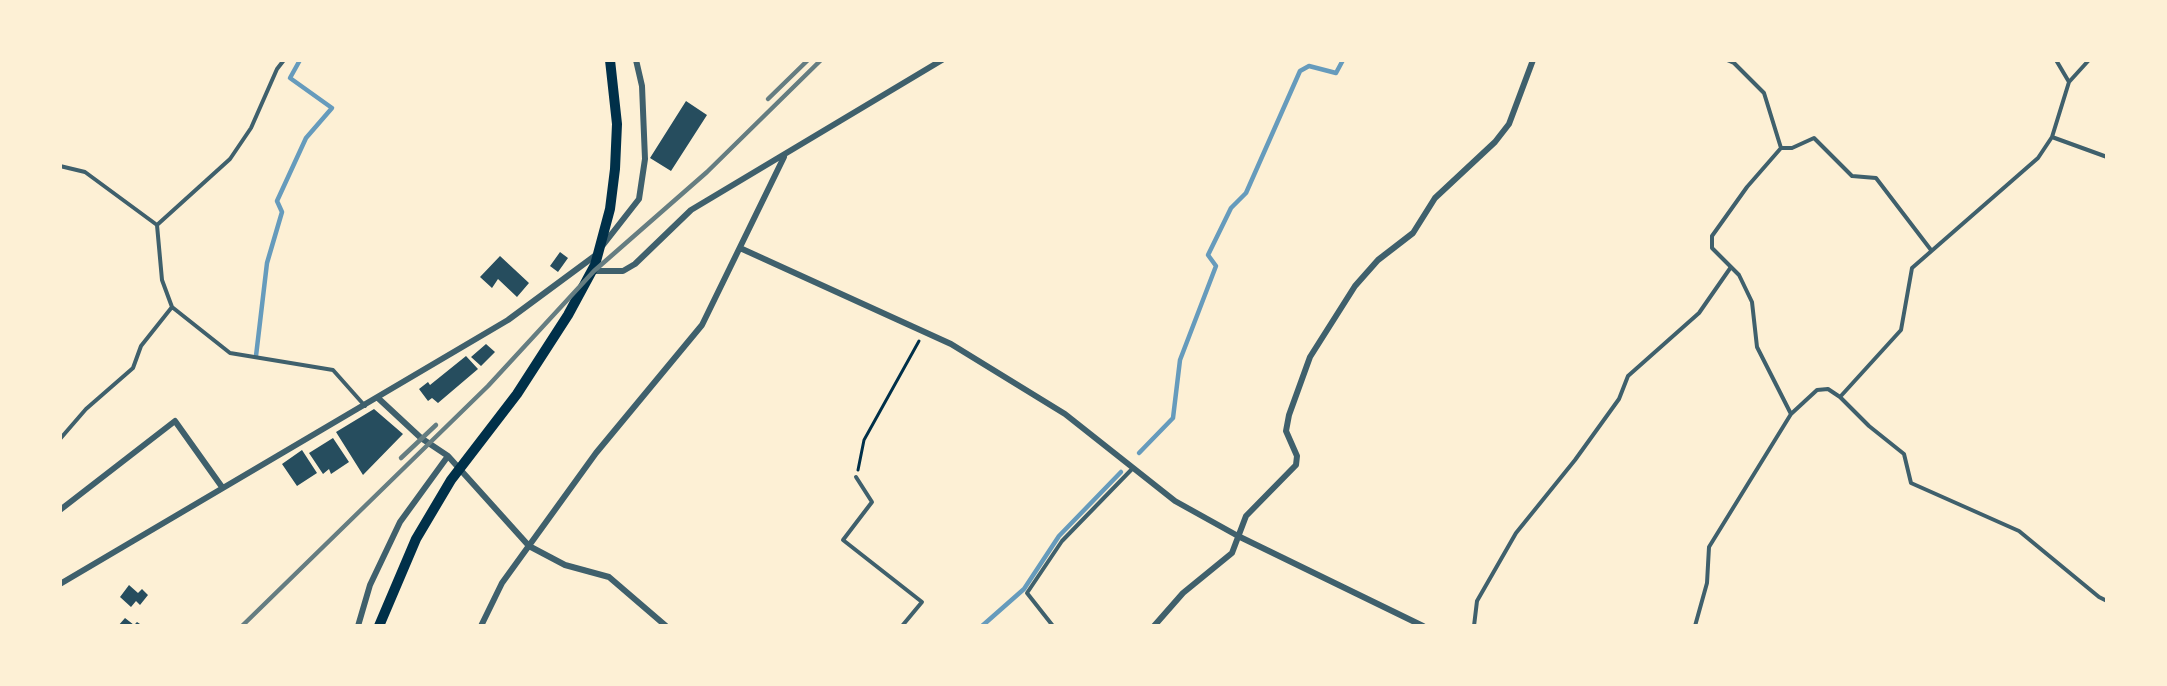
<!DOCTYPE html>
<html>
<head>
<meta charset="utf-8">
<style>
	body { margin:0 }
	#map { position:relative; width:2167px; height:686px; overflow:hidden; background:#fdf0d5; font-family:"Sofia Sans Condensed",sans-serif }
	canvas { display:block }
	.frame { position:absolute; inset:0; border:62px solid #fdf0d5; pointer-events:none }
</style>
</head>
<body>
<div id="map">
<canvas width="2167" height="686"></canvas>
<div class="frame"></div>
</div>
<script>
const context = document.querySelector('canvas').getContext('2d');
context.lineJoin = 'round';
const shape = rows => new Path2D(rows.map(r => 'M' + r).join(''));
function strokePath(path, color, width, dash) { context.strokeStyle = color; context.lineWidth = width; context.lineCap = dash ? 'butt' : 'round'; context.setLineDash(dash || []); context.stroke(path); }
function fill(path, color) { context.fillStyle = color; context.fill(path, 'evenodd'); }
const stream = shape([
	[256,356,267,263,282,212,277,201,306,138,332,108,290,78,300,60],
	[1139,453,1173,418,1180,360,1216,266,1208,255,1231,208,1246,193,1300,71,1309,66,1336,73,1343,60],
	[982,626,1024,589,1059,536,1121,472]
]);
const building = shape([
	[686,101,707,115,671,171,650,158],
	[560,252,568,258,558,272,550,266],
	[500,256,529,283,517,297,498,279,492,288,480,277],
	[486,344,495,352,481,366,471,357],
	[466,356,478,369,438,403,432,398,428,401,419,389,428,382,430,385],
	[374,409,403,434,363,475,336,432],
	[333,438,349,462,331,474,329,469,323,474,309,453],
	[302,450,317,473,297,486,282,464],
	[129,585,138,593,142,589,148,595,140,605,136,601,131,607,120,597],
	[125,618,134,625,137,622,143,626,118,626]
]);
const path = shape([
	[858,470,864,440,919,341]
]);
const service = shape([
	[1727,60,1734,63,1764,93,1781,148,1747,187,1712,236,1712,248,1739,275,1752,302,1757,347,1791,414],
	[2056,60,2069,82],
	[2052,137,2107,157],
	[1781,148,1792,148,1814,138,1852,176,1876,178,1931,250],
	[60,166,85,172,157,225,230,159,251,128,277,69,284,60],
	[157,225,162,280,172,307,230,353,333,370,365,406],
	[1840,397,1869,426,1904,454,1911,483,2019,531,2099,597,2107,601],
	[60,439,86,409,133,368,141,346,172,307],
	[856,477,872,502,843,540,922,602,902,626],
	[1053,626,1027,593,1062,541,1133,468],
	[1474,626,1477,601,1516,533,1575,460,1619,399,1628,376,1699,313,1731,267],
	[1695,626,1707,583,1709,547,1791,414,1817,390,1828,389,1840,397,1901,330,1912,268,2038,158,2052,137,2069,82,2089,60]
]);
const minor = shape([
	[603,245,639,199,645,159,642,86,636,60],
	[740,248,951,344,1065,414,1175,501,1238,536,1423,626],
	[591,271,623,271,635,264,691,210,942,60],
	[378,398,421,438,448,456,529,546,565,565,609,577,666,626],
	[60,510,175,421,222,487],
	[60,584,508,320,596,255],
	[358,626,370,585,400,522,448,456],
	[481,626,502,583,596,453,702,325,784,157],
	[1154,626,1183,593,1232,553,1246,516,1296,465,1297,456,1286,431,1289,415,1310,357,1355,286,1378,260,1413,233,1435,198,1495,142,1509,124,1533,60]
]);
const secondary = shape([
	[379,626,416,539,451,480,517,394,568,315,595,265,610,209,615,169,617,124,610,60]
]);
const rail = shape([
	[768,99,808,60],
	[401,458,436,425],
	[242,626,488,386,594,271,707,172,821,60]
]);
strokePath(stream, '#669bbc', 4.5);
fill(building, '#264d5e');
strokePath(path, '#003049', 3);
strokePath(service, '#3f606c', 4);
strokePath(minor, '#3f606c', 6);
strokePath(secondary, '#003049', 10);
strokePath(rail, '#657d81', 4.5);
</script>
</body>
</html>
